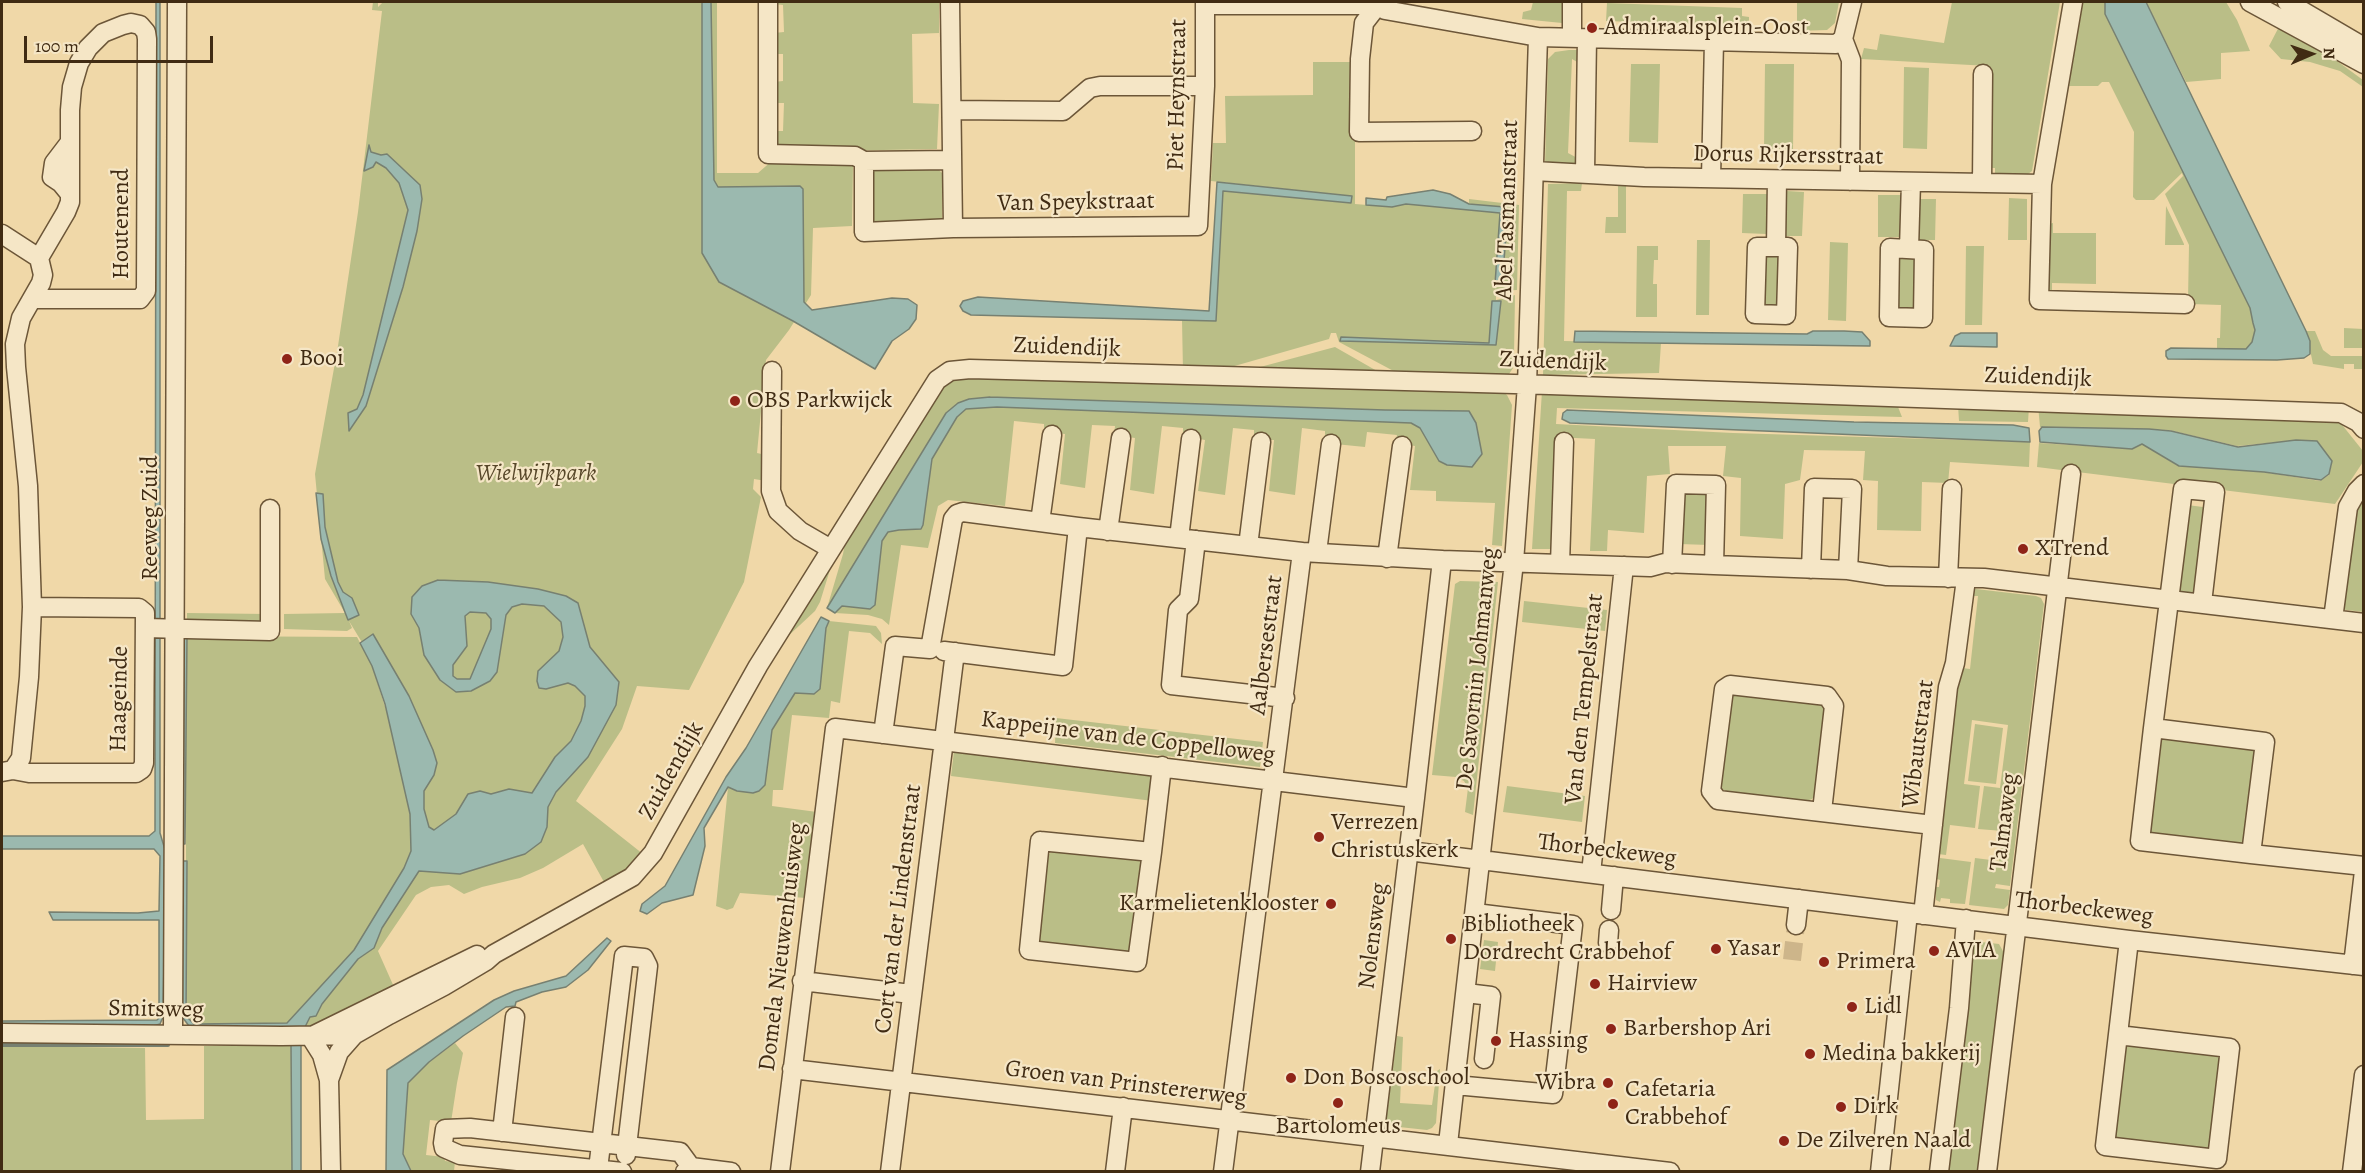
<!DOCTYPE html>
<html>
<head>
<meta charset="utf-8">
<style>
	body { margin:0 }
	#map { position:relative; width:2365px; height:1173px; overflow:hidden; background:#f0d8a8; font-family:Alegreya,serif }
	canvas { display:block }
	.frame { position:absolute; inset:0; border:3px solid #402b13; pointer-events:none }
	.north { position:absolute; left:2281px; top:24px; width:60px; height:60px; -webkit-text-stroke:4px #f5e6c6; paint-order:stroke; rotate:88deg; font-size:16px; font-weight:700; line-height:24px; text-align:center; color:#402b13 }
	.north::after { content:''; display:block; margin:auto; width:21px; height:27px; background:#402b13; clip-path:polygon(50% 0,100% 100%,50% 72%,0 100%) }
	.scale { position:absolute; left:24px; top:36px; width:189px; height:27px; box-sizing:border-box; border:3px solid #402b13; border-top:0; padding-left:8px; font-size:18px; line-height:21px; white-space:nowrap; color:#402b13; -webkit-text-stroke:4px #f5e6c6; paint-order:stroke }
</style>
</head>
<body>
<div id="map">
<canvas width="2365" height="1173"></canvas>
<div class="frame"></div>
<div class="north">N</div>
<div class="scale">100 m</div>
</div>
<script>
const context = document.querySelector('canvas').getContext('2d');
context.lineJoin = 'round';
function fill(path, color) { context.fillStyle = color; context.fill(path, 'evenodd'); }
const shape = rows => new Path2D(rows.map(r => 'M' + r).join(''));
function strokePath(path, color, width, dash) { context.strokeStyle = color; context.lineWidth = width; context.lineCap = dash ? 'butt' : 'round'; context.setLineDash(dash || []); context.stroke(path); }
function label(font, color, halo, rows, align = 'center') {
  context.font = font + ' Alegreya,serif'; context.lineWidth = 4.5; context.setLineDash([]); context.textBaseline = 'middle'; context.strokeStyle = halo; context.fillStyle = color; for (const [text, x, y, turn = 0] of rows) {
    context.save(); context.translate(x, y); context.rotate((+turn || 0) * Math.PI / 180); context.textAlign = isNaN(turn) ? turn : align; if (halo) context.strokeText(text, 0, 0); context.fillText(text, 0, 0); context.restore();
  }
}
const green = shape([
	[373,2,378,2,378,7,383,2,717,2,717,173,758,173,773,160,853,165,852,226,813,228,811,295,789,330,766,360,757,453,766,455,766,481,754,479,753,489,761,497,744,582,689,690,637,686,622,729,576,801,643,854,627,871,604,882,583,844,543,868,520,878,482,887,464,894,449,885,431,887,416,895,378,951,394,987,322,1025,304,1029,310,1016,316,1016,322,1004,358,959,374,948,382,929,287,1027,272,1023,194,1024,186,1017,186,636,357,637,372,666,387,713,383,677,349,621,352,628,347,631,284,629,284,614,345,613,325,579,315,474,338,346,358,212,382,11,372,10],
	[774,2,939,2,939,33,912,34,913,103,939,104,937,149,775,152,774,131,783,131,784,103,774,103,774,82,783,81,783,54,774,54,774,33,784,32,783,5,774,4],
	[1533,2,1563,2,1562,23,1522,19,1523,12,1531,10],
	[1797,2,1839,2,1835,23,1827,30,1797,31],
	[1952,2,2060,2,2032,171,2024,177,1995,174,1995,168,1987,168,1989,66,1861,59,1864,48,1877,50,1880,34,1944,43],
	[2081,2,2105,2,2105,14,2250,308,2255,330,2252,342,2246,349,2217,349,2217,338,2220,338,2221,305,2191,304,2188,300,2189,245,2165,194,2183,176,2182,173,2154,200,2136,200,2133,197,2134,132,2109,82,2102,82,2098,86,2069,86],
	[2146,2,2226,2,2237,20,2250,51,2221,53,2221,79,2186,82],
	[1607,3,1742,8,1742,16,1749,17,1749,26,1606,21],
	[2282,21,2363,80,2363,87,2340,71,2310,62,2281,59,2269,46],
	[1569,50,1584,50,1584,66,1572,59,1568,153,1581,160,1582,167,1545,165,1548,59,1555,52],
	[1313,62,1355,62,1355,204,1392,207,1406,204,1500,213,1496,284,1502,284,1505,207,1469,204,1469,199,1519,205,1517,290,1496,291,1496,300,1515,295,1514,356,1513,368,1509,374,1403,376,1339,342,1336,333,1331,333,1329,339,1217,371,1183,371,1182,320,1216,321,1222,191,1352,196,1211,181,1213,143,1226,143,1225,96,1313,95],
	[1492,301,1499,301,1495,345,1340,340,1341,337,1489,343],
	[1631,64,1660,64,1658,143,1629,142],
	[1765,64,1794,64,1793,150,1764,150],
	[1904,67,1929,68,1927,149,1903,148],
	[883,168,938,169,942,173,942,223,875,223,869,216,873,171],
	[1582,183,1581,191,1567,191,1564,341,1661,343,1659,373,1543,375,1548,184],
	[1618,185,1626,185,1626,233,1605,233,1606,217,1618,217],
	[1787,191,1804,192,1802,236,1785,236],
	[1743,194,1767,194,1766,234,1742,233],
	[1878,195,1904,195,1903,237,1878,237],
	[2009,198,2027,199,2027,240,2008,240],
	[1918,199,1936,199,1935,240,1918,240],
	[2166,206,2184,244,2184,245,2165,245],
	[2053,223,2053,233,2096,233,2096,284,2052,283,2052,293,2048,291,2049,224],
	[1697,240,1710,240,1709,315,1696,315],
	[1830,242,1848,243,1846,321,1828,320],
	[1637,246,1658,246,1658,260,1654,260,1653,284,1657,284,1657,317,1636,317],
	[1966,246,1984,246,1982,325,1965,325],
	[1765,255,1775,255,1780,261,1780,304,1776,311,1765,311,1762,303],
	[1900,255,1911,255,1917,262,1916,304,1910,312,1899,311,1895,303,1896,262],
	[2344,328,2363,329,2363,348,2344,348],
	[2306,331,2315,331,2323,350,2331,356,2363,356,2363,369,2354,369,2354,364,2344,364,2344,369,2313,364],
	[1335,347,1384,375,1234,374],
	[950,377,1499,390,1507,395,1512,405,1502,546,1492,545,1495,503,1436,501,1436,491,1410,490,1415,446,1395,443,1397,435,1367,432,1365,447,1325,443,1325,431,1302,428,1295,495,1269,491,1274,440,1254,439,1254,430,1233,428,1225,495,1198,491,1205,440,1183,436,1183,428,1162,426,1154,494,1130,490,1135,438,1114,435,1115,426,1092,425,1085,488,1060,484,1065,434,1044,432,1044,424,1014,421,1005,506,948,500,938,506,928,548,901,545,889,625,882,619,868,615,835,613,842,606,870,609,875,605,882,541,888,532,899,530,915,530,923,525,932,459,957,417,966,409,997,407,1411,423,1420,428,1439,461,1447,465,1476,463,1482,454,1469,411,1385,410,990,397,969,399,958,403,946,413,827,608,843,554,848,527,922,409],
	[1542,391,1896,402,1902,417,1557,408,1556,424,1733,433,2030,442,2029,467,1950,462,1948,483,1922,482,1921,531,1877,530,1878,481,1863,480,1865,451,1804,450,1800,480,1785,484,1783,539,1740,536,1741,478,1723,476,1726,446,1668,446,1670,474,1647,476,1644,533,1608,530,1607,551,1590,551,1595,439,1555,437,1552,549,1532,549],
	[1958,405,2029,407,2028,422,1959,421],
	[2038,405,2339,421,2363,451,2363,462,2335,504,2037,467,2039,443,2132,449,2142,444,2178,466,2263,472,2320,481,2329,475,2332,463,2318,442,2299,440,2237,446,2169,430,2040,427],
	[1683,489,1710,491,1709,545,1679,544],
	[2363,494,2363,612,2339,609,2354,513],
	[2187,505,2211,508,2201,595,2176,592],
	[838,544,820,602,815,611,770,653],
	[1460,581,1498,582,1473,815,1465,812,1468,788,1464,781,1456,777,1432,775,1455,584],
	[1976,589,2036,596,2041,598,2044,604,2010,886,1996,884,1995,888,2010,890,2008,905,2004,909,1969,905,1975,858,1999,861,2003,831,1978,829,1984,786,2000,788,2008,725,1972,720,1964,784,1980,786,1975,828,1950,825,1946,855,1938,854,1956,700,1953,692,1962,668,1970,669,1978,596,1970,596,1970,590],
	[1524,601,1607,610,1605,631,1522,622],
	[187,613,267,614,267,628,187,626],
	[829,621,876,626,881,633,882,644,870,633,849,631,840,703,831,701,829,718,792,715,783,790,773,790,772,806,817,812,806,898,740,893,733,908,727,910,716,906,728,787,737,791,768,755,772,730,795,693,814,694,820,689,826,628],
	[1732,692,1826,704,1816,794,1812,799,1807,801,1728,792,1716,786],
	[1056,718,1263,742,1260,767,1055,743],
	[1975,724,2003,728,1996,784,1968,781],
	[2163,736,2245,743,2258,751,2247,838,2243,845,2150,834,2158,740],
	[954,751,1156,773,1153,801,951,776],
	[1507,786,1585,796,1582,822,1503,812],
	[1055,850,1141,859,1144,866,1130,954,1038,944,1046,856],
	[1940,858,1971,862,1965,904,1950,903,1950,899,1941,898,1940,902,1936,900,1936,887,1939,887,1940,880,1937,879],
	[1484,940,1498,942,1495,971,1480,969],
	[1973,941,1999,944,2004,953,1979,1171,1945,1172],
	[1397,1036,1403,1037,1400,1103,1432,1105,1437,1071,1440,1069,1436,1123,1432,1128,1427,1130,1390,1126,1386,1121],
	[455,1043,463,1053,457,1083,451,1122,430,1120,426,1155,444,1157,445,1161,455,1162,454,1171,411,1171,403,1155,408,1083,429,1062],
	[2124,1044,2219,1056,2222,1062,2213,1145,2208,1150,2117,1140,2112,1138],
	[291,1045,292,1171,2,1172,2,1046,145,1048,146,1120,204,1119,204,1046]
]);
const water = shape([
	[156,2,160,2,160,833,166,853,163,1017,160,1024,153,1026,2,1027,2,1021,157,1020,159,1018,159,920,53,920,49,912,138,913,159,911,160,856,154,849,2,849,2,836,149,836,155,831,156,2],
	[702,2,711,2,714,180,718,187,800,186,803,189,804,302,812,310,892,298,908,299,917,305,916,319,909,329,892,341,875,369,793,321,719,282,702,253,702,2],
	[2105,2,2146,2,2306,331,2310,341,2310,354,2304,358,2277,360,2168,359,2166,356,2166,351,2171,348,2246,349,2252,342,2255,330,2253,323,2250,308,2105,14,2105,2],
	[369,145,371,152,381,155,387,154,420,185,422,199,417,231,403,287,366,406,349,431,348,413,357,409,363,395,408,210,399,183,386,168,376,162,373,167,364,171,369,145],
	[1217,182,1352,196,1351,203,1223,191,1216,321,971,315,963,311,960,306,963,301,978,297,1209,311,1217,182],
	[1433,190,1450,194,1469,204,1505,207,1508,212,1502,284,1495,284,1500,213,1406,204,1392,207,1366,205,1366,198,1386,200,1387,197,1433,190],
	[1492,301,1501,301,1496,345,1340,341,1341,337,1489,343,1492,301],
	[1575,331,1807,334,1813,331,1844,331,1862,332,1870,341,1870,346,1574,342,1575,331],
	[1961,333,1997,333,1997,347,1950,346,1955,336,1961,333],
	[990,397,1385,410,1469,411,1476,423,1482,454,1472,467,1447,465,1439,461,1420,428,1411,423,997,407,966,409,957,417,932,459,923,525,921,529,899,530,888,532,882,541,875,605,870,609,842,606,835,613,827,608,946,413,958,403,969,399,990,397],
	[1567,410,1854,422,2013,425,2029,428,2030,442,1570,423,1562,419,1563,413,1567,410],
	[2042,427,2149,429,2171,431,2238,447,2296,440,2317,441,2332,461,2329,474,2321,480,2264,472,2179,466,2142,444,2132,449,2040,442,2039,431,2042,427],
	[316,493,323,494,325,527,338,582,343,592,352,598,359,615,348,620,331,576,321,539,316,493],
	[438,580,488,582,538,589,566,596,578,603,590,647,619,682,616,705,588,757,556,792,548,807,547,827,541,842,525,854,460,874,419,871,382,928,374,948,358,959,322,1004,316,1016,310,1017,304,1029,189,1026,183,1018,182,1012,183,861,187,861,186,1016,194,1024,287,1023,354,950,404,868,411,851,410,814,385,704,372,666,360,643,373,634,409,696,433,750,437,763,434,775,424,791,424,809,429,827,434,830,456,814,468,794,480,791,491,794,509,789,532,793,555,757,571,741,581,721,585,706,585,696,575,686,568,683,546,689,539,688,537,681,538,671,559,651,563,637,561,622,544,606,522,604,512,607,506,615,497,672,490,681,471,691,456,692,440,680,424,655,419,628,411,614,412,597,422,586,438,580],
	[470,612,486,613,491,619,491,629,470,679,457,679,453,676,453,665,467,646,465,616,470,612],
	[821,617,829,621,826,628,820,689,814,694,795,693,772,730,765,785,759,791,753,793,737,791,728,787,704,828,705,846,693,895,662,903,647,914,640,911,642,904,665,886,726,777,746,748,821,617],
	[184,636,187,637,185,844,183,844,184,636],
	[607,938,611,941,588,970,566,987,542,992,516,1002,515,1006,506,1007,463,1036,429,1062,408,1083,403,1154,411,1171,386,1171,387,1070,494,1000,514,991,566,976,607,938],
	[291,1045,301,1045,301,1171,292,1171,291,1045]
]);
const stream = shape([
	[2,1045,168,1045]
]);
const minorTunnel = shape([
	[1792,960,1796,925]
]);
const minor = shape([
	[768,2,768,154,855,156,864,161],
	[950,2,953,228,864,232,864,161,952,160],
	[2073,2,2042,184,2039,300,2185,304],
	[2250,2,2364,64],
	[2287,2,2364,47],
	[1205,5,1378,5,1385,10,1538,37,1836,44,1843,39],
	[1378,5,1364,23,1360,59,1359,132,1472,131],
	[1572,38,1572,2],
	[952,110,1063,111,1090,88,1100,86,1205,86],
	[1534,171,1644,177,2042,184],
	[1585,173,1587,38],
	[1711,178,1714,41],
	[1850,181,1851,60,1843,39,1852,2],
	[1982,182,1983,74],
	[70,194,61,183,52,177,54,163,70,142],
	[953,228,1198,226,1205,86,1205,2],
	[2,234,39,258,43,275,41,283,21,318,15,344,16,367,28,486,32,607,29,677,21,758,13,770,2,772],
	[1757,247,1788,247,1786,315,1755,314,1757,247],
	[1776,247,1777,180],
	[1890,248,1924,250,1923,318,1889,317,1890,248],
	[1909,249,1911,182],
	[32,299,140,299,146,291,147,39,146,32,140,25,131,23,123,25,103,33,88,48,79,63,72,87,70,110,70,202,66,212,39,258],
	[772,371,771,491,778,511,800,531,831,549],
	[1040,522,1052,435],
	[1108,531,1121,438],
	[1179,538,1191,439],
	[1196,540,1189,599,1178,610,1171,685,1285,698],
	[1248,546,1261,442],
	[1317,552,1331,444],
	[1387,558,1402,446],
	[1560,564,1564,442],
	[1672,564,1676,484,1716,485,1714,565],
	[1811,569,1814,488,1852,489,1848,570],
	[1948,578,1952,489],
	[2333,619,2348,507,2357,491,2364,484],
	[145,628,270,631,270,509],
	[944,651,1063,666,1078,527],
	[2153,728,2183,489,2215,492,2202,603],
	[883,734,895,646,930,649,953,519,957,514,963,512,1078,527,1302,552,1442,560,1560,564,1650,567,1665,563,1714,565,1848,570,1887,576,1984,578,2364,623],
	[13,770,29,773,136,773,142,769,144,763,145,613,139,608,32,607],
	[1822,811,1834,706,1827,696,1730,685,1724,689,1711,791,1718,800,1933,825],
	[1040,841,1152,852,1137,962,1029,950,1040,841],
	[1408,851,2129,940,2364,966],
	[1152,852,1162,766],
	[2251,854,2265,742,2153,728,2140,841,2251,854,2364,866],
	[1591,873,1624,566],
	[1611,910,1614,876],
	[1923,915,1948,687,1955,663,1966,579],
	[1796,925,1799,899],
	[1608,943,1609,930],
	[2353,965,2364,871],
	[802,981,911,994],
	[1466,993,1491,996,1484,1059],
	[2,1033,281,1036,354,1035],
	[173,1034,177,2],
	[314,1035,477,955],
	[2118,1035,2230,1048,2217,1159,2105,1146,2129,940],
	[310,1036,322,1055,329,1080,331,1172],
	[792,1069,1670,1172],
	[329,1080,339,1052,354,1035,389,1015,444,986,486,961,494,954,632,877,653,853,758,666,937,380,950,371,970,369,1550,385,2341,413,2358,422,2364,429],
	[1455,1085,1553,1094,1573,925,1475,913],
	[502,1132,515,1017],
	[1448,1144,1514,562,1527,385,1538,37],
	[598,1169,624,956,644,958,648,966,626,1155],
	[622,1172,460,1155,444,1148,443,1143,445,1129,470,1128,680,1152,691,1167],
	[685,1172,691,1167,731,1172],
	[780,1172,835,728,1415,798],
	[890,1172,955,652],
	[1115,1172,1123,1107],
	[1223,1172,1302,552],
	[1370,1172,1415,798,1442,560],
	[1880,1172,1908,913],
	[1939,1172,1959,1008,1966,919],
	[1987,1172,2071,474],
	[2352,1172,2364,1075]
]);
const markers = [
	[1592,28,6,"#8f2418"],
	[287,359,6,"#8f2418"],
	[735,401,6,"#8f2418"],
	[2023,549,6,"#8f2418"],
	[1319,837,6,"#8f2418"],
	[1331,904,6,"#8f2418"],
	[1451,939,6,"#8f2418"],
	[1716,949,6,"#8f2418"],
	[1934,951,6,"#8f2418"],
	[1824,962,6,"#8f2418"],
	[1595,984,6,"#8f2418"],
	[1852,1007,6,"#8f2418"],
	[1611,1029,6,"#8f2418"],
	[1496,1041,6,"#8f2418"],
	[1810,1054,6,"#8f2418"],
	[1291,1078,6,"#8f2418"],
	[1608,1083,6,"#8f2418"],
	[1338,1103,6,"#8f2418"],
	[1613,1104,6,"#8f2418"],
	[1841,1107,6,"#8f2418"],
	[1784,1141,6,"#8f2418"]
];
const poiNames = [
	["Admiraalsplein-Oost",1604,28],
	["Booi",299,359],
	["OBS Parkwijck",747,401],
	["XTrend",2035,549],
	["Verrezen",1331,823],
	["Christuskerk",1331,851],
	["Karmelietenklooster",1319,904,"right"],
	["Bibliotheek",1463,925],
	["Dordrecht Crabbehof",1463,953],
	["Yasar",1728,949],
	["AVIA",1946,951],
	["Primera",1836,962],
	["Hairview",1607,984],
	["Lidl",1864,1007],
	["Barbershop Ari",1623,1029],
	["Hassing",1508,1041],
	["Medina bakkerij",1822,1054],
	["Don Boscoschool",1303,1078],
	["Wibra",1596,1083,"right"],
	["Cafetaria",1625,1090],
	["Crabbehof",1625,1118],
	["Dirk",1853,1107],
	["Bartolomeus",1338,1127,"center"],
	["De Zilveren Naald",1796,1141]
];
const streetNames = [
	["Piet Heynstraat",1178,95,-89],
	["Dorus Rijkersstraat",1788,156,1],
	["Van Speykstraat",1076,203,-1],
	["Abel Tasmanstraat",1508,210,-88],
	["Houtenend",122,224,-90],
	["Zuidendijk",1067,348,2],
	["Zuidendijk",1553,362,2],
	["Zuidendijk",2038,378,2],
	["Reeweg Zuid",151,518,-90],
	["Aalbersestraat",1267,645,-83],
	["De Savornin Lohmanweg",1478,669,-84],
	["Haageinde",120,699,-89],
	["Van den Tempelstraat",1585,699,-84],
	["Kappeijne van de Coppelloweg",1128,738,7],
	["Wibautstraat",1919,744,-83],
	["Zuidendijk",672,771,-61],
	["Talmaweg",2005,822,-83],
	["Thorbeckeweg",1607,851,7],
	["Cort van der Lindenstraat",899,909,-83],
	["Thorbeckeweg",2084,909,7],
	["Nolensweg",1374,936,-83],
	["Domela Nieuwenhuisweg",783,947,-83],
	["Smitsweg",156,1010,1],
	["Groen van Prinstererweg",1126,1084,7]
];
const parkNames = [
	["Wielwijkpark",536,474]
];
fill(green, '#babe87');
fill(water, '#9bb9af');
strokePath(water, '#778071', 1.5);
strokePath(stream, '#778071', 4);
strokePath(minorTunnel, '#cdb58a', 18, [18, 9]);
strokePath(minor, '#6c5638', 21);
strokePath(minor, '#f5e6c6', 18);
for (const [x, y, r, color] of markers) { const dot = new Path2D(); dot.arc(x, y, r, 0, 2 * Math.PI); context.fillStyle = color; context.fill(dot); strokePath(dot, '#f5e6c6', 2); }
label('24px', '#402b13', '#f5e6c6', poiNames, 'left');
label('24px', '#402b13', '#f5e6c6', streetNames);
label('italic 24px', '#58482a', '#f5e6c6', parkNames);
</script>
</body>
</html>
